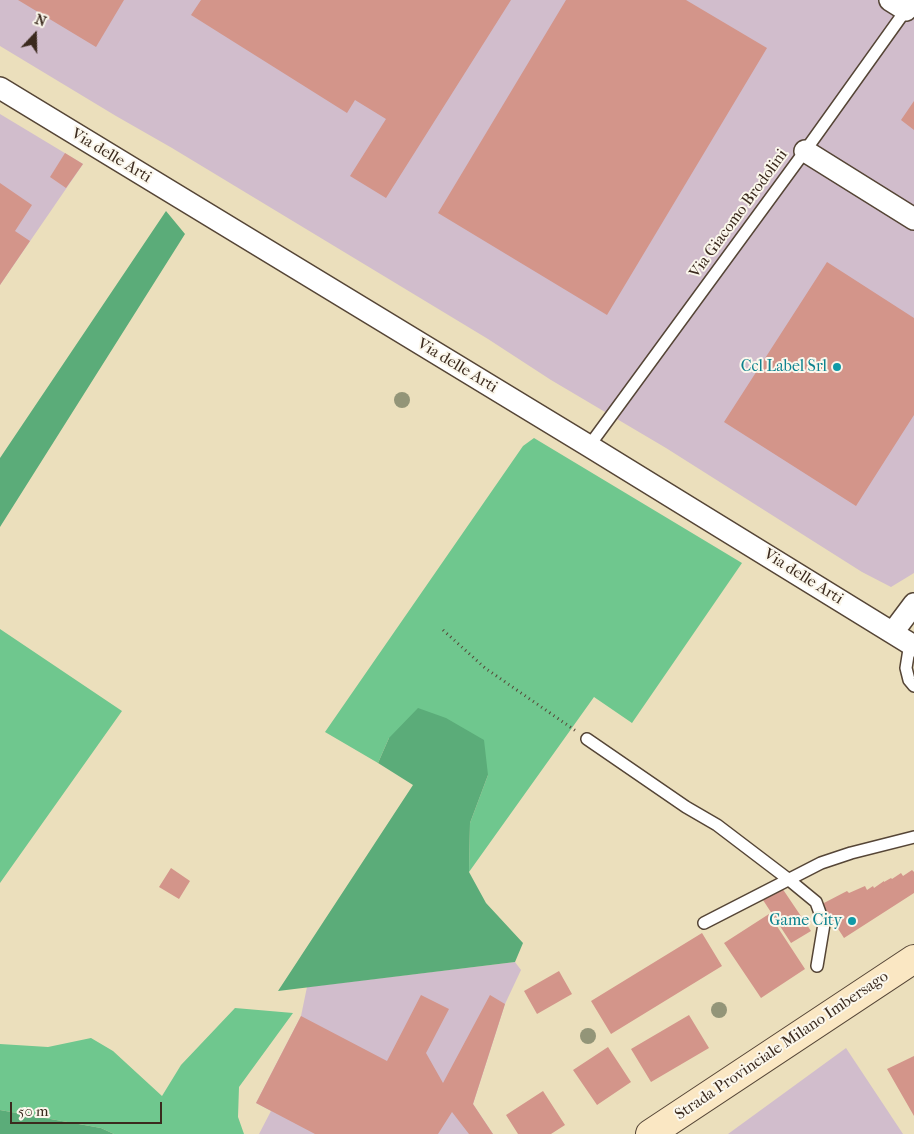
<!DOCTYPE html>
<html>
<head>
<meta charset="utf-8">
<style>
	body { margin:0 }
	#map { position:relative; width:914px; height:1134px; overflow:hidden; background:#ebdfbc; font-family:"IM FELL French Canon",serif }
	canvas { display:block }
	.north { position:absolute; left:10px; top:10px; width:50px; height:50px; -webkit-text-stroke:4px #fbf7ec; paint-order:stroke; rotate:21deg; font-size:14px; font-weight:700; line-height:20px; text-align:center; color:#3b2a1e }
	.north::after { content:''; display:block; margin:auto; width:18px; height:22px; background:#3b2a1e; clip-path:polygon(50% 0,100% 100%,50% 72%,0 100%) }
	.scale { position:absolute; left:10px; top:1102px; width:152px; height:22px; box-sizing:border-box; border:2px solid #3b2a1e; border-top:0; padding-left:6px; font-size:15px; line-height:18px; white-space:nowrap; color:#3b2a1e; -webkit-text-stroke:4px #fbf7ec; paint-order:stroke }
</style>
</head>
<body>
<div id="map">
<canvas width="914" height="1134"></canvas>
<div class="north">N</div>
<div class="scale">50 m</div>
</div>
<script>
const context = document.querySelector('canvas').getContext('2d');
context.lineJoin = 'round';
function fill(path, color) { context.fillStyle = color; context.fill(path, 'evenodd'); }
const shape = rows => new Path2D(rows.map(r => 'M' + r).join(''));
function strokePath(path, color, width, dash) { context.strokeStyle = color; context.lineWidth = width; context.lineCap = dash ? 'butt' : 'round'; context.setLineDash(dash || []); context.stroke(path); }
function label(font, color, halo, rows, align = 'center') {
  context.font = font + ' "IM FELL French Canon",serif'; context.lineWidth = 4; context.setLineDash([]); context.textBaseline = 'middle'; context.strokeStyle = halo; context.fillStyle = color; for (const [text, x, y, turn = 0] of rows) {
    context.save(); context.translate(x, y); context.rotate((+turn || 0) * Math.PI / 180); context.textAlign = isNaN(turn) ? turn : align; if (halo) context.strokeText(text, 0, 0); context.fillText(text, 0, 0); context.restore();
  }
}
const industrial = shape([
	[0,0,914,0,914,573,891,587,862,572,666,448,551,380,488,339,172,148,116,116,0,46],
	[0,114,83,164,0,285],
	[515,962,521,970,505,1004,473,1104,493,1134,259,1134,271,1111,256,1103,301,1016,307,987],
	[846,1048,903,1134,728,1134]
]);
const green = shape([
	[534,438,742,563,632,723,594,697,469,872,470,823,488,775,389,738,378,763,325,732,523,446],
	[0,629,122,711,0,883],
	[235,1008,293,1013,239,1087,238,1117,244,1134,114,1134,101,1128,0,1110,0,1044,48,1047,91,1038,113,1051,162,1096,181,1065]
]);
const forest = shape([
	[166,211,185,234,0,527,0,458],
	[418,708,446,718,484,740,488,775,470,823,469,872,486,903,523,943,515,962,278,991,413,785,378,763,389,738],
	[0,1110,101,1128,114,1134,0,1134]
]);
const building = shape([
	[18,0,124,0,96,47],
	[201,0,511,0,386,198,350,176,386,119,355,100,347,113,191,15],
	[566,0,686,0,767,48,607,315,438,213],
	[914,101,914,130,901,120],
	[65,153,83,164,66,188,50,177],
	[0,183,32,205,15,231,30,241,0,285],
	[827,262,914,318,914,415,856,506,724,422],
	[171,868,190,881,179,899,159,887],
	[912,870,914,872,914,893,844,938,822,904,847,891,849,893,865,886,867,890,873,886,874,888,884,881,884,882,891,878,892,879,901,873,903,876],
	[782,888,811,931,791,943,763,900],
	[769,914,805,969,761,998,724,943],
	[702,933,722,966,611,1034,591,1001],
	[559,971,572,994,537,1014,524,991],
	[421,995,449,1009,426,1053,443,1083,490,995,505,1004,473,1104,493,1134,469,1134,452,1112,438,1134,315,1134,256,1103,301,1016,387,1061],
	[689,1015,709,1048,651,1082,631,1049],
	[608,1047,631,1082,597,1105,573,1070],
	[914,1056,914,1116,887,1069],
	[543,1091,565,1125,551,1134,518,1134,506,1115]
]);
const path = shape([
	[443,630,485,668,576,731]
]);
const service = shape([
	[589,446,805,151,913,0],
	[910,643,906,668,909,680,914,686],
	[587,739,686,807,717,825,788,879,816,902,824,924,817,966],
	[704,923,821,863,851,853,914,837]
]);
const minor = shape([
	[890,0,906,10],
	[0,88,589,446,914,646],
	[805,151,914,219],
	[893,632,914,604]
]);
const secondary = shape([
	[650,1134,914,959]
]);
const trees = [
	[402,400],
	[719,1010],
	[588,1036]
];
const markers = [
	[837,367,5,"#0f9aa8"],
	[852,921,5,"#0f9aa8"]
];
const streetNames = [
	["Via delle Arti",111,156,31],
	["Via Giacomo Brodolini",739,214,-54],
	["Via delle Arti",457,366,31],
	["Via delle Arti",803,577,32],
	["Strada Provinciale Milano Imbersago",782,1046,-34]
];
const cultureNames = [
	["Ccl Label Srl",827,367],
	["Game City",842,921]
];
fill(industrial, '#d1bdcc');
fill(green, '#6fc78e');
fill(forest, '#5bac79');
fill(building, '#d3958a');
strokePath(service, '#554536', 14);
strokePath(minor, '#554536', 24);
strokePath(secondary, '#554536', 30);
strokePath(path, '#554536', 3, [1, 4]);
strokePath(service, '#fff', 11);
strokePath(minor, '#fff', 21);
strokePath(secondary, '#fae7c3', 28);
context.fillStyle = '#939578';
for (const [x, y] of trees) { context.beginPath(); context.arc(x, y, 8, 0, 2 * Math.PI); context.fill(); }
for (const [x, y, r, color] of markers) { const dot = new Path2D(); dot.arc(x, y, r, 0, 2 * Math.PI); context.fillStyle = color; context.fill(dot); strokePath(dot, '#fbf7ec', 2); }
label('16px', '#3b2a1e', '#fbf7ec', streetNames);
label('16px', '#0d838f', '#fbf7ec', cultureNames, 'right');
</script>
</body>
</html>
